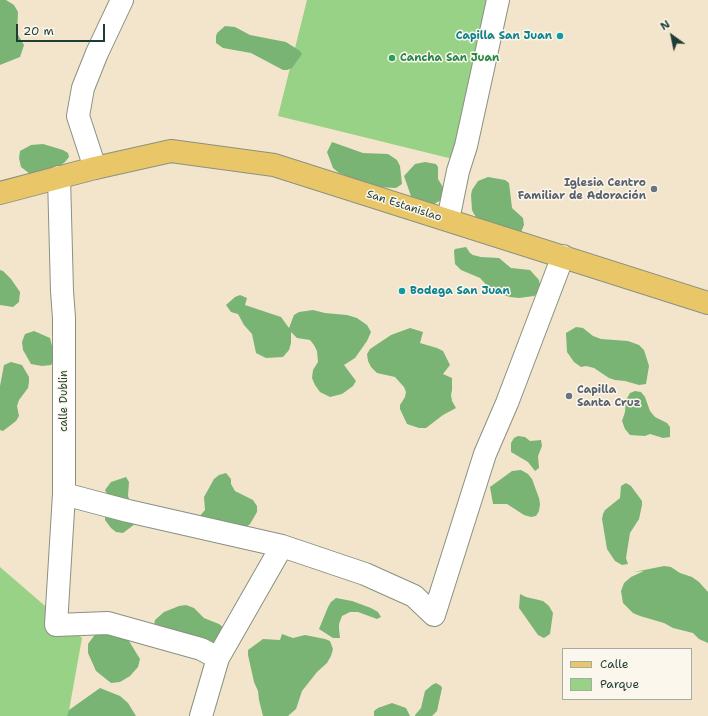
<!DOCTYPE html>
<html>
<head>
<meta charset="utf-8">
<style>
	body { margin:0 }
	#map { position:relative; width:708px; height:716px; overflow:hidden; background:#f3e5cb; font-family:"Shantell Sans",sans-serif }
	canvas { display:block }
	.legend { position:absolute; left:562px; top:648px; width:130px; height:52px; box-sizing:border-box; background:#fbf7ec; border:1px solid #a3ada2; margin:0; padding:5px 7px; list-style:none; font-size:12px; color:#1f3d34 }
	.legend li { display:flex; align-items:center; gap:8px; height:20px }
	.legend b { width:20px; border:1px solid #a3ada2 }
	.north { position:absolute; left:652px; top:16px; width:40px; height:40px; -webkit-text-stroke:3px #fbf7ec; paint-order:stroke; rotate:327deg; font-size:11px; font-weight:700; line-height:16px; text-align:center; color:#1f3d34 }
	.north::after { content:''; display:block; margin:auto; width:14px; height:18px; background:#1f3d34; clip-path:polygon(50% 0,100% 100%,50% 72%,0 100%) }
	.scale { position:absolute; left:16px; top:24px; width:89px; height:18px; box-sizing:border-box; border:2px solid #1f3d34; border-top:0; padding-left:5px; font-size:12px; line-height:14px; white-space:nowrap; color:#1f3d34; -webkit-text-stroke:3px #fbf7ec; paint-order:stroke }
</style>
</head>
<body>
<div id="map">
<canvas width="708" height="716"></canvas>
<ul class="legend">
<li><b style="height:5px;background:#e9c769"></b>Calle</li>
<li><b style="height:11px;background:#97d287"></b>Parque</li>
</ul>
<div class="north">N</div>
<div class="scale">20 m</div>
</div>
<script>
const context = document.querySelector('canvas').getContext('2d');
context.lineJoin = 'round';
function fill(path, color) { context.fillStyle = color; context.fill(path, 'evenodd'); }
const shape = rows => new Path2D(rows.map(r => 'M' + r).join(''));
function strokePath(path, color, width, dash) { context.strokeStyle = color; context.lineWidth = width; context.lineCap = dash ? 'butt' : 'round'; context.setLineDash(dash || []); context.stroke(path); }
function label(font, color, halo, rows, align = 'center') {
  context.font = font + ' "Shantell Sans",sans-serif'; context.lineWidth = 3; context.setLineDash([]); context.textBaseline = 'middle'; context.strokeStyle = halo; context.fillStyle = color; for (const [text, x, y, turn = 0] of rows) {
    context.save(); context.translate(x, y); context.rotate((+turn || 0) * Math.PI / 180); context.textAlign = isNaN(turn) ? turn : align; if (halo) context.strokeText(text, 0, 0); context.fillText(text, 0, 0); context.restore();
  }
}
const green = shape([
	[307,0,506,0,465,162,278,116],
	[0,567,82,638,68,716,0,716]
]);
const forest = shape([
	[0,0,6,0,14,5,18,12,17,33,24,45,20,57,0,65],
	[225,26,235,27,250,35,286,42,300,51,302,54,292,68,287,70,283,70,251,53,223,48,216,43,216,36,217,33],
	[332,142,363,153,388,154,397,160,400,166,402,184,396,188,376,187,339,173,333,168,327,152],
	[43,144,63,150,68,153,69,157,65,162,54,170,30,174,21,167,19,158,20,151,31,145],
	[425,162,436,164,438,167,438,179,444,189,443,199,432,205,414,199,411,196,404,176,415,164],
	[488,177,505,180,509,183,512,208,523,218,524,225,521,232,516,235,477,218,474,214,472,210,471,195,472,190,478,181],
	[466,247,470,253,473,255,481,257,499,258,511,268,530,270,539,280,541,290,534,296,519,298,510,297,492,291,480,278,461,270,455,264,454,251,455,249],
	[0,270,3,271,11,279,20,292,19,302,13,307,0,305],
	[240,295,247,298,245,305,281,317,289,328,294,315,299,312,313,310,325,313,347,315,357,318,367,325,371,332,367,341,355,358,344,365,356,381,353,386,342,394,330,397,320,392,315,385,312,378,313,370,318,362,317,351,314,345,310,340,297,338,291,332,291,343,289,350,283,357,266,358,256,353,252,334,244,325,238,314,231,312,226,305,235,297],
	[576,327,583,328,593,336,601,339,628,341,639,345,644,350,649,366,646,384,639,385,625,381,615,380,609,378,594,368,586,366,581,367,574,362,567,352,566,333],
	[410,328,423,332,420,343,437,348,443,351,450,365,443,374,452,378,452,390,451,395,452,401,456,408,443,415,426,428,419,428,407,424,400,409,400,405,405,397,406,392,404,387,395,377,377,373,371,367,368,361,367,354,370,349,391,335],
	[34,331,50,338,55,358,51,365,42,366,31,364,23,350,22,342,25,334],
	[11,362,22,365,29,377,29,382,28,388,19,400,17,406,19,416,16,421,3,431,0,430,0,386,4,365],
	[635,391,641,392,645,397,650,411,655,417,667,423,670,427,670,437,663,438,650,434,645,436,630,435,625,429,622,421,625,412,626,400,630,393],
	[518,436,525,437,530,441,541,440,542,446,538,456,539,468,535,471,528,462,511,452,511,443,514,438],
	[521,470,528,474,532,479,539,498,540,504,539,511,536,516,531,517,524,515,507,504,493,504,490,487,512,471],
	[226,473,231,479,231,484,235,491,253,500,257,506,257,512,250,524,246,527,222,543,213,542,205,539,197,519,205,510,204,497,214,479,219,475],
	[126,477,129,482,128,496,138,519,135,524,123,533,116,532,111,528,105,520,105,510,109,498,105,490,111,482],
	[626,483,631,486,642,501,642,505,639,519,630,533,626,558,628,564,622,565,615,561,607,549,602,519,603,514,605,510,620,498,621,486],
	[664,566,671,567,680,573,692,577,699,582,708,592,708,643,699,639,693,633,673,628,664,623,640,616,633,613,623,603,621,591,624,583,631,577,644,571,634,572],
	[520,594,526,597,543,601,549,606,553,613,550,634,544,638,538,635,519,608],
	[336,598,352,601,371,608,378,612,381,617,377,619,358,612,350,612,342,616,339,624,339,629,340,638,333,638,319,629,328,607,331,602],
	[186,605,194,608,204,618,219,624,224,628,218,647,154,626,155,620,164,612,179,606],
	[99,629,120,636,129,641,140,659,138,667,130,676,120,682,111,683,96,671,88,653,88,644],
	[282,634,293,638,305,635,325,639,330,641,333,649,331,656,327,663,317,672,302,691,296,709,288,716,263,716,259,700,258,691,254,682,248,655,248,650,263,639,280,640],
	[436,683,441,686,442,688,437,711,432,716,415,716,415,715,421,708,425,691,432,685],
	[100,688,120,696,128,703,136,716,67,716,69,710],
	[392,703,406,708,410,716,374,716,374,711,378,708]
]);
const minor = shape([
	[95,168,78,116,83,88,97,53,122,0],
	[59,177,62,291,64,318,64,494,56,625,108,623,201,649,218,658],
	[448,220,458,171,466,146,498,0],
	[64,494,128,511,282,546,365,574,414,596,434,615,485,454,507,403,563,256],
	[201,716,218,658,282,546]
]);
const major = shape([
	[0,193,95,168,171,151,274,165,708,303]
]);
const markers = [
	[560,36,4,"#0f9aa8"],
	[392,58,4,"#2e9e5b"],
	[654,189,4,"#6b7280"],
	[402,291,4,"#0f9aa8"],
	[569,396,4,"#6b7280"]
];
const cultureNames = [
	["Capilla San Juan",552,36],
	["Bodega San Juan",410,291,"left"]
];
const leisureNames = [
	["Cancha San Juan",400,58]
];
const worshipNames = [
	["Iglesia Centro",646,183],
	["Familiar de Adoración",646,196],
	["Capilla",577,390,"left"],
	["Santa Cruz",577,403,"left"]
];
const streetNames = [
	["San Estanislao",404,206,18],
	["calle Dublin",64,401,-90]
];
fill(green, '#97d287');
fill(forest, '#79b474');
strokePath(minor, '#899180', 24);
strokePath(major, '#899180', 24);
strokePath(minor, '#fff', 22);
strokePath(major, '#e9c769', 22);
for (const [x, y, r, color] of markers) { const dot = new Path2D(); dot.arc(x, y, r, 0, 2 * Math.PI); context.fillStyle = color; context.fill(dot); strokePath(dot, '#fbf7ec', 1.5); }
label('bold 11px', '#0d838f', '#fbf7ec', cultureNames, 'right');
label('bold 11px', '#27864d', '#fbf7ec', leisureNames, 'left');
label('bold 11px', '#5b616d', '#fbf7ec', worshipNames, 'right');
label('11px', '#1f3d34', '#fbf7ec', streetNames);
</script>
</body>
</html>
